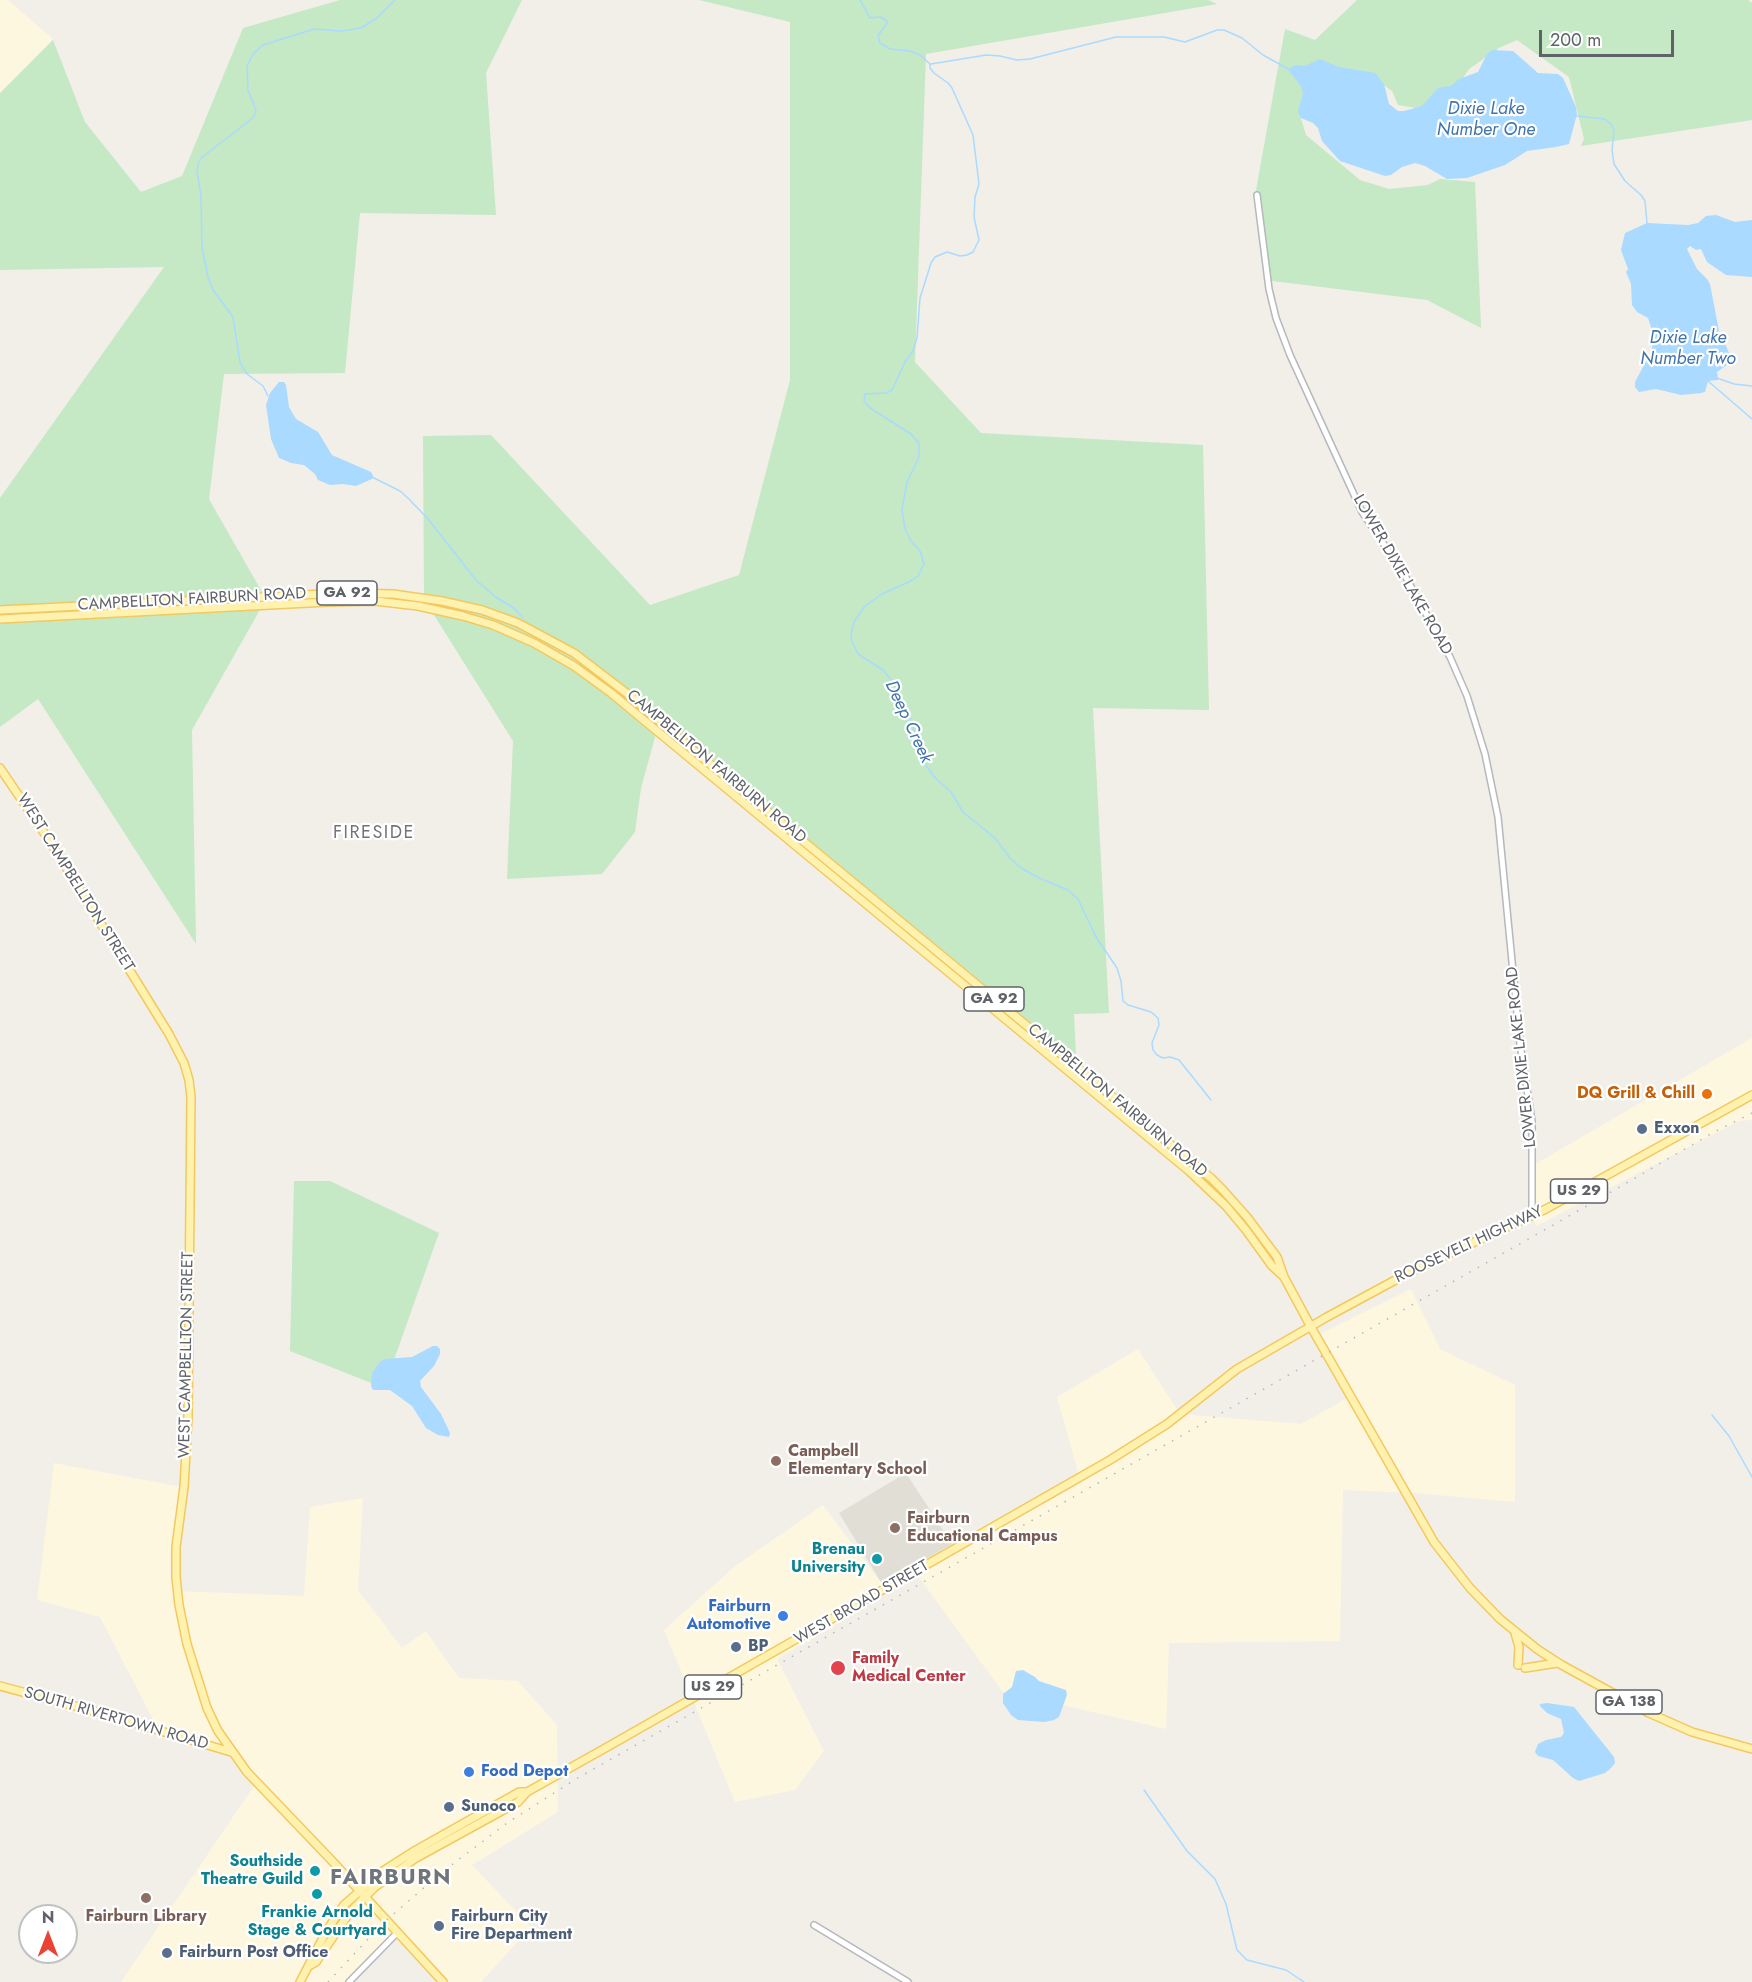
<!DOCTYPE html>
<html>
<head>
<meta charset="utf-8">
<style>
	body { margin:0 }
	#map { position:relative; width:1752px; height:1982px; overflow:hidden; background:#f1efe8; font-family:Jost,sans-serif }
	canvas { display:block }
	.north { position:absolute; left:18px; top:1904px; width:60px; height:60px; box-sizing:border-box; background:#fff; border:2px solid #bfc1c3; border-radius:50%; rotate:0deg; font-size:16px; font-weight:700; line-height:24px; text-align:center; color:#5f6368 }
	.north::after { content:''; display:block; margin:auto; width:21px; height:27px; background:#ea4335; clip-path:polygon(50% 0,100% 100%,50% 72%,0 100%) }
	.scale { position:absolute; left:1539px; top:30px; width:135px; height:27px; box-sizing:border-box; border:3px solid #5f6368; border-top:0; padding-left:8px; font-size:18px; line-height:21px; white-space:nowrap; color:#5f6368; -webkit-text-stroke:4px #fff; paint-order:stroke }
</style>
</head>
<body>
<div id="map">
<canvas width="1752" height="1982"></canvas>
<div class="north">N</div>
<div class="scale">200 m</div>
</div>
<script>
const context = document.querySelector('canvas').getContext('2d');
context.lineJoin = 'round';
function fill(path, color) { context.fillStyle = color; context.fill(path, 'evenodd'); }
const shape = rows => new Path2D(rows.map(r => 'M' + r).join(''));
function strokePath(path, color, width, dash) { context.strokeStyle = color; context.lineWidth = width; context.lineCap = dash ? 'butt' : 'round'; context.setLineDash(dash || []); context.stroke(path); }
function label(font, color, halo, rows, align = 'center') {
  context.font = font + ' Jost,sans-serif'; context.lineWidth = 4.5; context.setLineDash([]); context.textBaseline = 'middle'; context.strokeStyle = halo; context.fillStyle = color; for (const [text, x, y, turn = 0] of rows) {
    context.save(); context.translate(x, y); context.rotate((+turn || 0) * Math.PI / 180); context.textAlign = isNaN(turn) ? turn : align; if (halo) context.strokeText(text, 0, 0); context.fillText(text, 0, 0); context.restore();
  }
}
const commercial = shape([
	[0,0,8,0,53,39,0,93],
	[1752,1038,1752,1120,1739,1121,1536,1226,1532,1214,1532,1166],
	[1411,1289,1440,1349,1515,1385,1515,1502,1415,1493,1343,1490,1340,1641,1169,1643,1166,1729,1002,1691,918,1576,957,1552,1081,1483,1057,1397,1138,1349,1180,1414,1301,1424,1351,1396,1318,1335],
	[54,1463,182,1487,174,1561,174,1591,304,1596,310,1507,363,1498,358,1590,402,1648,426,1631,459,1678,518,1681,557,1725,558,1812,472,1865,531,1927,481,1982,445,1982,398,1931,348,1982,121,1982,258,1780,228,1750,160,1733,100,1617,37,1600],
	[823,1505,882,1584,879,1599,777,1659,824,1751,795,1790,735,1802,664,1630,734,1567]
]);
const education = shape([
	[906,1473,952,1544,882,1584,839,1513]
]);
const green = shape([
	[340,0,522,0,486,73,496,215,360,213,345,373,224,374,209,499,266,599,192,730,196,944,38,699,0,727,0,498,164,267,0,270,0,93,53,40,85,122,141,192,182,176,243,28],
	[699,0,1208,0,1217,4,926,54,915,362,981,433,1203,445,1209,710,1093,708,1109,1013,1074,1014,1077,1076,1012,1024,659,723,641,788,635,832,602,874,507,879,513,741,424,599,423,436,491,435,650,605,739,575,790,380,790,22],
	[1357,0,1748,0,1752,3,1752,120,1581,146,1584,139,1569,77,1517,40,1499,48,1469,69,1461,81,1431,105,1416,108,1398,105,1392,91,1375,79,1300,115,1306,135,1360,180,1389,189,1428,185,1440,179,1475,182,1481,328,1427,300,1264,280,1256,190,1285,29,1315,40],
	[294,1181,330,1181,439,1233,384,1388,290,1351]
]);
const water = shape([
	[1492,50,1513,51,1538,73,1558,74,1563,78,1576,107,1577,114,1569,144,1556,147,1527,151,1505,165,1467,178,1447,179,1425,166,1415,163,1402,167,1391,175,1385,176,1340,161,1322,141,1318,128,1313,123,1301,118,1298,112,1303,93,1301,86,1289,71,1291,67,1296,65,1305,66,1320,59,1339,67,1375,73,1384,84,1389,104,1398,111,1404,111,1422,106,1438,88,1451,86,1459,79,1478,72,1487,54],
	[1716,215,1735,222,1752,220,1752,277,1726,275,1707,262,1701,249,1696,250,1690,246,1687,249,1697,269,1707,279,1710,284,1719,331,1731,357,1731,362,1717,372,1718,380,1708,381,1705,392,1701,393,1681,395,1656,389,1639,392,1635,387,1635,382,1652,350,1652,330,1648,318,1637,312,1632,305,1631,284,1626,272,1628,269,1621,250,1625,233,1647,223,1688,225,1698,223,1706,216],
	[279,382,284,382,286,385,289,407,296,419,318,432,332,455,371,472,374,478,356,486,343,484,330,485,318,480,315,474,304,465,291,463,279,458,271,439,266,405,270,393],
	[433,1346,437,1346,440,1349,440,1354,434,1366,420,1381,421,1387,441,1414,450,1433,449,1437,438,1435,426,1428,412,1406,390,1390,373,1390,371,1386,372,1373,380,1362,385,1359,412,1357],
	[1023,1670,1035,1677,1039,1681,1066,1690,1067,1695,1059,1717,1054,1720,1044,1722,1018,1720,1011,1715,1003,1703,1003,1694,1012,1687,1016,1671],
	[1547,1703,1574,1707,1614,1757,1615,1763,1610,1769,1605,1773,1579,1781,1573,1778,1553,1760,1538,1756,1535,1752,1538,1744,1546,1740,1561,1737,1564,1733,1561,1719,1547,1713,1540,1706,1540,1704]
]);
const stream = shape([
	[860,0,870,18,880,17,886,20,887,23,878,36,880,43,890,49,910,51,920,55,930,64,930,68,934,73,948,83,952,88,973,135,979,184,975,197,974,217,979,240,973,252,967,255,960,256,947,252,935,257,931,263,920,298,917,338,913,351,905,362,892,390,886,393,865,394,864,401,870,408,911,434,919,443,919,457,907,482,902,509,905,529,911,541,920,551,924,564,918,576,913,580,882,594,865,606,854,622,851,635,852,642,858,654,883,670,896,686,911,721,923,761,935,778,951,792,963,812,995,838,1010,858,1021,868,1039,878,1068,890,1078,899,1096,937,1117,968,1121,981,1123,1001,1128,1005,1151,1012,1158,1018,1159,1025,1152,1043,1153,1050,1157,1055,1163,1058,1170,1057,1179,1060,1211,1100],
	[931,64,986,55,1000,56,1017,60,1030,59,1116,37,1164,37,1185,42,1217,30,1224,30,1242,38,1263,55,1290,70],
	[1576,116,1605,119,1611,124,1614,130,1612,150,1614,164,1625,181,1641,195,1645,201,1647,223],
	[1717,378,1734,384,1752,386],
	[1708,381,1752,419],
	[268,396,263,386,247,374,243,368,240,362,233,317,213,290,208,277,202,248,201,196,197,171,198,164,201,158,253,118,256,111,248,90,247,66,253,54,263,45,314,29,341,31,361,28,377,18,395,0],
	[374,478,400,491,409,499,428,519,476,580,497,598,514,608,523,618],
	[1712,1415,1729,1436,1752,1477],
	[1144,1790,1187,1851,1215,1879,1226,1904,1237,1950,1247,1960,1286,1970,1304,1982]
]);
const minor = shape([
	[1257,195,1269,289,1276,318,1290,355,1362,512,1404,574,1450,657,1467,696,1485,754,1498,817,1520,1044,1532,1121,1532,1216],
	[814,1925,908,1982],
	[349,1982,397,1933]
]);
const major = shape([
	[0,610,344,593,393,594,442,601,482,610,518,623,574,653,633,698,681,740,1211,1178,1223,1190,1247,1217,1277,1257,1284,1277,1311,1327,1434,1542,1470,1588,1500,1619,1537,1649,1560,1664,1649,1713,1692,1732,1752,1749],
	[0,619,328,602,375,601,418,606,463,616,493,625,534,643,574,666,611,693,1189,1171,1226,1206,1246,1230,1272,1266,1283,1276],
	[0,768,51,843,169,1034,184,1063,189,1080,191,1097,188,1417,184,1487,176,1547,176,1577,179,1605,187,1644,207,1708,218,1731,247,1772,335,1864,443,1982],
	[1515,1633,1519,1647,1518,1665],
	[1525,1668,1557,1663],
	[0,1686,101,1713,231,1752],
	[309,1966,316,1962,350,1912,375,1887,416,1858,518,1802,527,1792],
	[300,1982,327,1930,344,1905,383,1871,416,1850,519,1792,527,1792,609,1746,1110,1460,1167,1424,1237,1369,1327,1317,1412,1271,1546,1209,1752,1095]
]);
const rail = shape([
	[328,1982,382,1924,441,1873,507,1823,576,1779,1606,1195,1714,1132,1752,1113]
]);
const markers = [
	[1707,1094,6,"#e8710a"],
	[1642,1129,6,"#5c6f8a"],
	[776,1461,6,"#8d6e63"],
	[895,1528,6,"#8d6e63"],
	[877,1559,6,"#0f9aa8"],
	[783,1616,6,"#3f7fe0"],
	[736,1647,6,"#5c6f8a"],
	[838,1668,8,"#e0444e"],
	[469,1772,6,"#3f7fe0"],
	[449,1807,6,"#5c6f8a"],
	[315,1871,6,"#0f9aa8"],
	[317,1894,6,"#0f9aa8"],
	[146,1898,6,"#8d6e63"],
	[439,1926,6,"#5c6f8a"],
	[167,1953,6,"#5c6f8a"]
];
const shields = [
	[347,593,60],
	[994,999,60],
	[1579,1191,57],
	[713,1687,57],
	[1629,1702,66]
];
const shieldNames = [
	["GA 92",347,593],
	["GA 92",994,999],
	["US 29",1579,1191],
	["US 29",713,1687],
	["GA 138",1629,1702]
];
const streetNames = [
	["LOWER DIXIE LAKE ROAD",1402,575,60],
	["CAMPBELLTON FAIRBURN ROAD",192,600,-3],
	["CAMPBELLTON FAIRBURN ROAD",716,767,40],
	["WEST CAMPBELLTON STREET",75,883,58],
	["LOWER DIXIE LAKE ROAD",1522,1057,-96],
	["CAMPBELLTON FAIRBURN ROAD",1117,1101,40],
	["ROOSEVELT HIGHWAY",1469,1245,-25],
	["WEST CAMPBELLTON STREET",187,1355,-89],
	["WEST BROAD STREET",862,1603,-30],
	["SOUTH RIVERTOWN ROAD",116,1719,16]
];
const foodNames = [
	["DQ Grill & Chill",1695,1094]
];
const serviceNames = [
	["Exxon",1654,1129],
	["BP",748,1647],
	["Sunoco",461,1807],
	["Fairburn City",451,1917],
	["Fire Department",451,1935],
	["Fairburn Post Office",179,1953]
];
const educationNames = [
	["Campbell",788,1452],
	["Elementary School",788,1470],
	["Fairburn",907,1519],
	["Educational Campus",907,1537],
	["Fairburn Library",146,1917,"center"]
];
const cultureNames = [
	["Brenau",865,1550],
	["University",865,1568],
	["Southside",303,1862],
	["Theatre Guild",303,1880],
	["Frankie Arnold",317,1913,"center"],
	["Stage & Courtyard",317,1931,"center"]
];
const shopNames = [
	["Fairburn",771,1607],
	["Automotive",771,1625],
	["Food Depot",481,1772,"left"]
];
const healthNames = [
	["Family",852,1659],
	["Medical Center",852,1677]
];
const waterNames = [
	["Dixie Lake",1486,110],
	["Number One",1486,131],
	["Dixie Lake",1688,339],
	["Number Two",1688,360],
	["Deep Creek",908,722,65]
];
const neighbourhoodNames = [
	["FIRESIDE",374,834]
];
const districtNames = [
	["FAIRBURN",391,1879]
];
fill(commercial, '#fef7e0');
fill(education, '#e1ded6');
fill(green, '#c5e8c5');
fill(water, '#aadaff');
strokePath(stream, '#aadaff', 1.5);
strokePath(minor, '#b5b8bc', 8);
strokePath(major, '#f2c960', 10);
strokePath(minor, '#fff', 5);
strokePath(major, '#fff2af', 7);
strokePath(rail, '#b6b7b8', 1.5, [1.5, 8]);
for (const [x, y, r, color] of markers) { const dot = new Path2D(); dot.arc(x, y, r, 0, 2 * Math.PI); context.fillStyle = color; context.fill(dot); strokePath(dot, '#fff', 2); }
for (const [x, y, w] of shields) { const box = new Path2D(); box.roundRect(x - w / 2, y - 12, w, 24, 4.5); context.fillStyle = '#fff'; context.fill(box); strokePath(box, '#5f6368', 1.5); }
label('bold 15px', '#5f6368', null, shieldNames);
label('16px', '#5f6368', '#fff', streetNames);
label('bold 16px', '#c56008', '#fff', foodNames, 'right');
label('bold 16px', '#4e5e75', '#fff', serviceNames, 'left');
label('bold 16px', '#785e54', '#fff', educationNames, 'left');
label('bold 16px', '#0d838f', '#fff', cultureNames, 'right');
label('bold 16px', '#366cbe', '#fff', shopNames, 'right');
label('bold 16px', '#be3a42', '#fff', healthNames, 'left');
label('italic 18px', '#4174aa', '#fff', waterNames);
context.letterSpacing = '1.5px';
label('18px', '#70757a', '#fff', neighbourhoodNames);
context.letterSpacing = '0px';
context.letterSpacing = '1.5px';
label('bold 22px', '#70757a', '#fff', districtNames);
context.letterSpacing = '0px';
</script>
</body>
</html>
